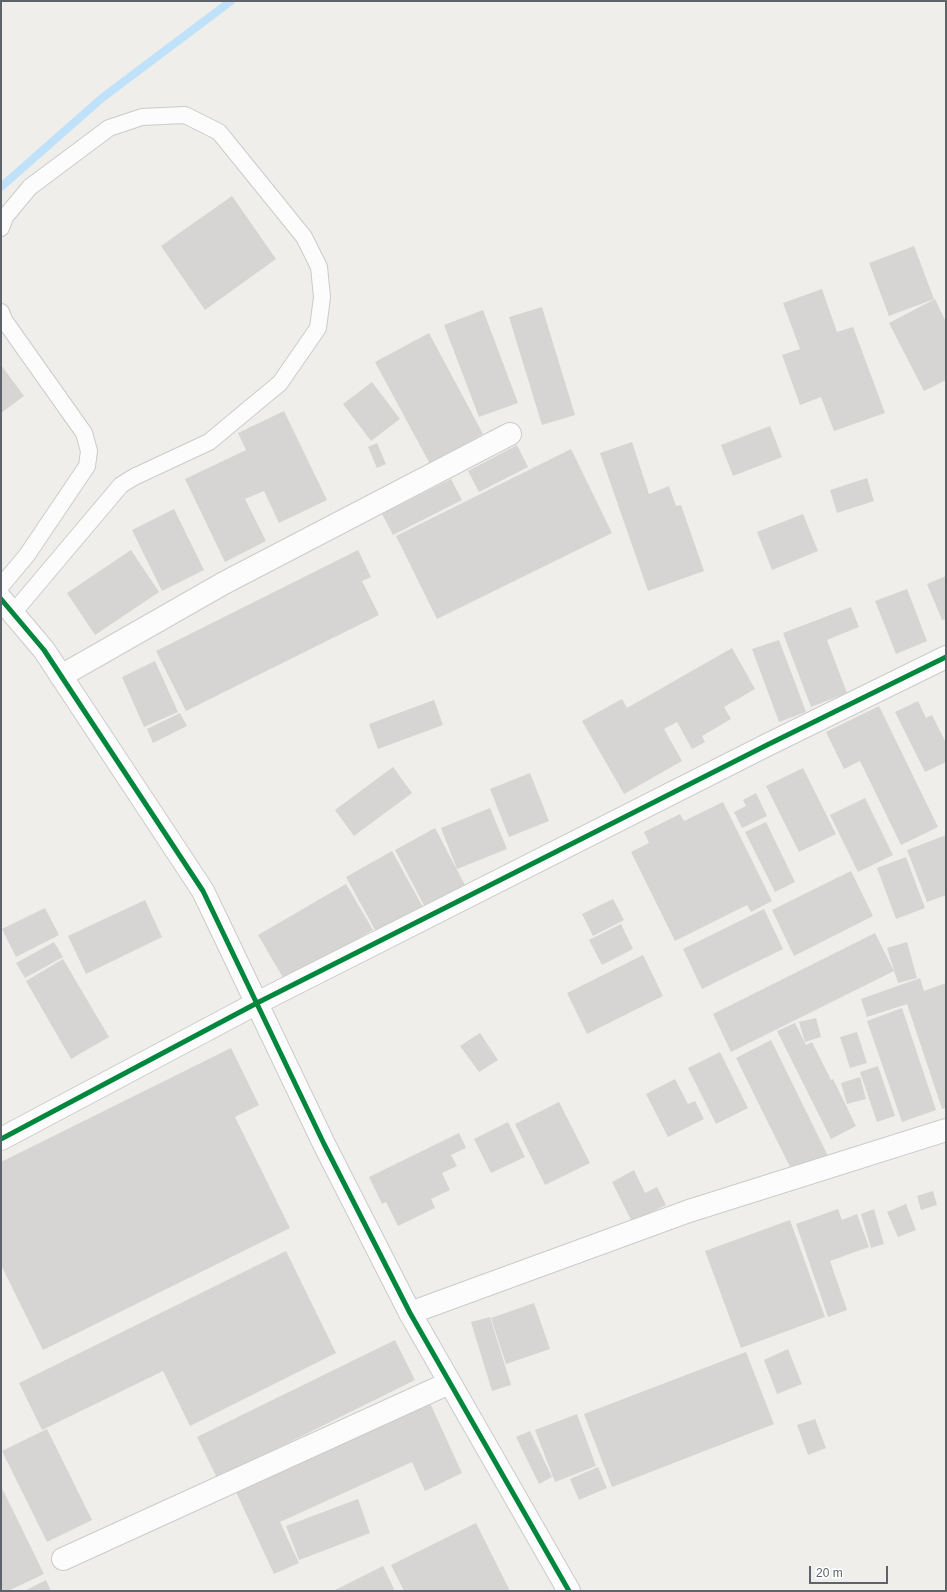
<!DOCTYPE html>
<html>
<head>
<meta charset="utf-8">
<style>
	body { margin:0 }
	#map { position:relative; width:947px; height:1592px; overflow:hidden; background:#efeeea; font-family:Arial,sans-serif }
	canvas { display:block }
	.frame { position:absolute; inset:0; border:2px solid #5e6369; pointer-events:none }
	.scale { position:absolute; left:809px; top:1566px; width:79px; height:18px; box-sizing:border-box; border:2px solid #5e6369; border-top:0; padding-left:5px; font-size:12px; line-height:14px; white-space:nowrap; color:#5e6369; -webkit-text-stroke:3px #fff; paint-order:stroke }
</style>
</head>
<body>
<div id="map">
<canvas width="947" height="1592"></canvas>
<div class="frame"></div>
<div class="scale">20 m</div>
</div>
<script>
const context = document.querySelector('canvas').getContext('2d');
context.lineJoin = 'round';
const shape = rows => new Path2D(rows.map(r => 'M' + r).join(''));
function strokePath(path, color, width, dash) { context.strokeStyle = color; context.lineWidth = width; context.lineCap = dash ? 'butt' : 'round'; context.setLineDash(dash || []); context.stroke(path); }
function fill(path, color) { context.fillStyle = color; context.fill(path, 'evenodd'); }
const stream = shape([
	[1,187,102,98,231,1]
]);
const building = shape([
	[232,196,276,259,205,310,161,246],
	[914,246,934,299,889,316,869,263],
	[822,289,837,332,853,327,885,413,834,431,821,397,800,405,782,355,800,349,783,303],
	[935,299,946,322,946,380,924,391,889,323],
	[542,307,575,415,542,425,509,317],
	[483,310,518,403,479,417,444,325],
	[429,333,483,434,430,464,375,362],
	[1,365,24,396,1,413],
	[372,382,400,419,371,441,343,404],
	[284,411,327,500,279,523,264,491,245,499,266,541,225,562,185,479,246,450,238,433],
	[770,426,782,457,733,476,721,445],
	[632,442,649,494,669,486,676,506,681,505,704,571,648,591,600,453],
	[377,443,386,464,377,468,368,447],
	[517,445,528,467,479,492,468,471],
	[571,449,612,533,437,619,396,536],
	[867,478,874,501,837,513,830,490],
	[451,479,462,500,393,535,382,514],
	[174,509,204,570,162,591,132,530],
	[803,514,818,551,772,570,757,532],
	[131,550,159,592,95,635,67,593],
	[358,550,371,577,362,581,379,615,186,711,156,651],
	[946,576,946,619,942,620,927,584],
	[907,589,927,641,896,654,875,601],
	[851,607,859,627,827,640,847,693,811,707,783,633],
	[779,640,806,712,779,722,752,649],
	[732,648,755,689,724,707,731,719,702,736,705,742,692,749,677,722,664,729,682,761,624,794,582,721,622,699,627,708],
	[155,661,178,712,144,727,122,677],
	[434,700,443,725,378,749,369,724],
	[918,701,926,718,932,715,946,743,946,762,925,772,895,712],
	[879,706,938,827,901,845,860,761,844,769,826,732],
	[180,713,187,726,153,743,147,729],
	[393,767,412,793,354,836,335,810],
	[803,768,836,834,799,852,766,786],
	[530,773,549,821,509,837,490,789],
	[756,793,767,816,742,828,734,812,746,806,743,800],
	[865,798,893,855,858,872,830,815],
	[723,802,772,901,751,912,747,905,675,941,631,852,649,843,644,832,680,814,684,821],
	[490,808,507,849,457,869,441,828],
	[766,822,795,882,775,892,745,832],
	[435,828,466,887,426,909,395,850],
	[946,835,946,895,927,902,907,850],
	[392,851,425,911,379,937,346,877],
	[906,857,925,908,896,919,877,868],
	[851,871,873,916,794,956,772,910],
	[346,884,373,930,285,981,258,935],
	[613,899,624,920,593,936,582,914],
	[145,900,162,937,86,974,68,936],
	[45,908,59,935,16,957,2,929],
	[764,909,783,949,702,989,683,949],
	[621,924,633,949,602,965,589,940],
	[875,933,894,971,731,1052,713,1014],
	[54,942,63,957,25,978,16,963],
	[907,942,917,978,898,983,887,948],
	[643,955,663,996,587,1034,567,993],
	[63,959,109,1037,71,1059,26,981],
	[920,978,924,991,946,983,946,1108,942,1109,907,1004,867,1017,861,999],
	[902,1008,936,1110,902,1122,867,1021],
	[816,1018,821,1037,805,1042,799,1022],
	[795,1023,806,1045,812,1042,831,1080,833,1079,856,1126,831,1139,777,1031],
	[857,1032,867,1063,850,1068,840,1037],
	[480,1033,498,1060,479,1072,460,1046],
	[771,1040,830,1160,795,1177,736,1058],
	[231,1048,259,1105,235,1117,290,1228,43,1350,1,1265,1,1162],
	[720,1052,748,1108,716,1124,688,1068],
	[878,1066,895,1116,877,1122,860,1072],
	[860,1077,866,1099,847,1104,841,1083],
	[675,1079,688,1104,695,1101,704,1119,668,1137,646,1094],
	[559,1102,590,1163,545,1185,515,1124],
	[508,1122,525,1157,491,1173,474,1139],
	[459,1133,466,1148,451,1155,457,1166,442,1173,450,1190,431,1199,435,1208,398,1226,386,1202,382,1204,369,1177],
	[634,1170,645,1193,657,1187,666,1205,632,1222,612,1182],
	[933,1191,937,1205,921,1210,917,1196],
	[906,1204,916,1230,898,1237,887,1212],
	[838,1209,842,1220,857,1214,869,1247,830,1261,847,1310,828,1317,796,1224],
	[874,1209,884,1244,871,1248,861,1214],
	[790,1220,825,1317,741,1348,705,1251],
	[286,1251,336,1353,190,1426,163,1371,42,1430,19,1383],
	[534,1303,550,1349,506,1364,491,1318],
	[490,1317,511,1385,492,1391,471,1322],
	[395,1340,415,1380,217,1478,197,1437],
	[788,1349,802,1384,777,1394,764,1360],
	[746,1352,774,1424,612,1487,584,1414],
	[429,1401,462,1473,425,1491,412,1462,280,1522,299,1563,274,1574,235,1490],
	[577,1414,596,1466,555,1482,535,1430],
	[815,1419,826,1448,808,1455,797,1425],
	[47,1429,92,1520,47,1542,2,1451],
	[530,1431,552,1477,539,1484,516,1437],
	[598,1467,607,1488,579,1500,570,1479],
	[1,1486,44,1574,8,1591,1,1591],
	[358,1499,370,1533,299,1560,286,1526],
	[476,1523,510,1591,404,1591,391,1565],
	[383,1566,395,1591,333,1591],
	[46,1580,51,1591,24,1591]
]);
const service = shape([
	[1,228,5,217,30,187,109,128,142,117,185,115,219,132,304,237,319,267,322,297,318,328,280,383,209,442,134,477,121,485,13,613],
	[1,312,4,320,84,433,89,451,87,466,27,555,1,586]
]);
const minor = shape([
	[61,676,224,583,510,434],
	[1,1139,257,1003,767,745,946,657],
	[410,1313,689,1211,946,1130],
	[63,1559,449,1383]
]);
const tertiary = shape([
	[1,599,44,650,203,891,324,1144,410,1313,569,1591]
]);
const cycleway = shape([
	[1,599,44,650,203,891,324,1144,410,1313,569,1591],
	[1,1139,257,1003,767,745,946,657]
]);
strokePath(stream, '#bfe1f9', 8);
fill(building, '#d6d5d3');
strokePath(service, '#cbcbcb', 18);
strokePath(minor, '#cbcbcb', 24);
strokePath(tertiary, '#cbcbcb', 24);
strokePath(service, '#fdfcfc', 16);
strokePath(minor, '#fdfcfc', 22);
strokePath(tertiary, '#fdfcfc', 22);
strokePath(cycleway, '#00873e', 5);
</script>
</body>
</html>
